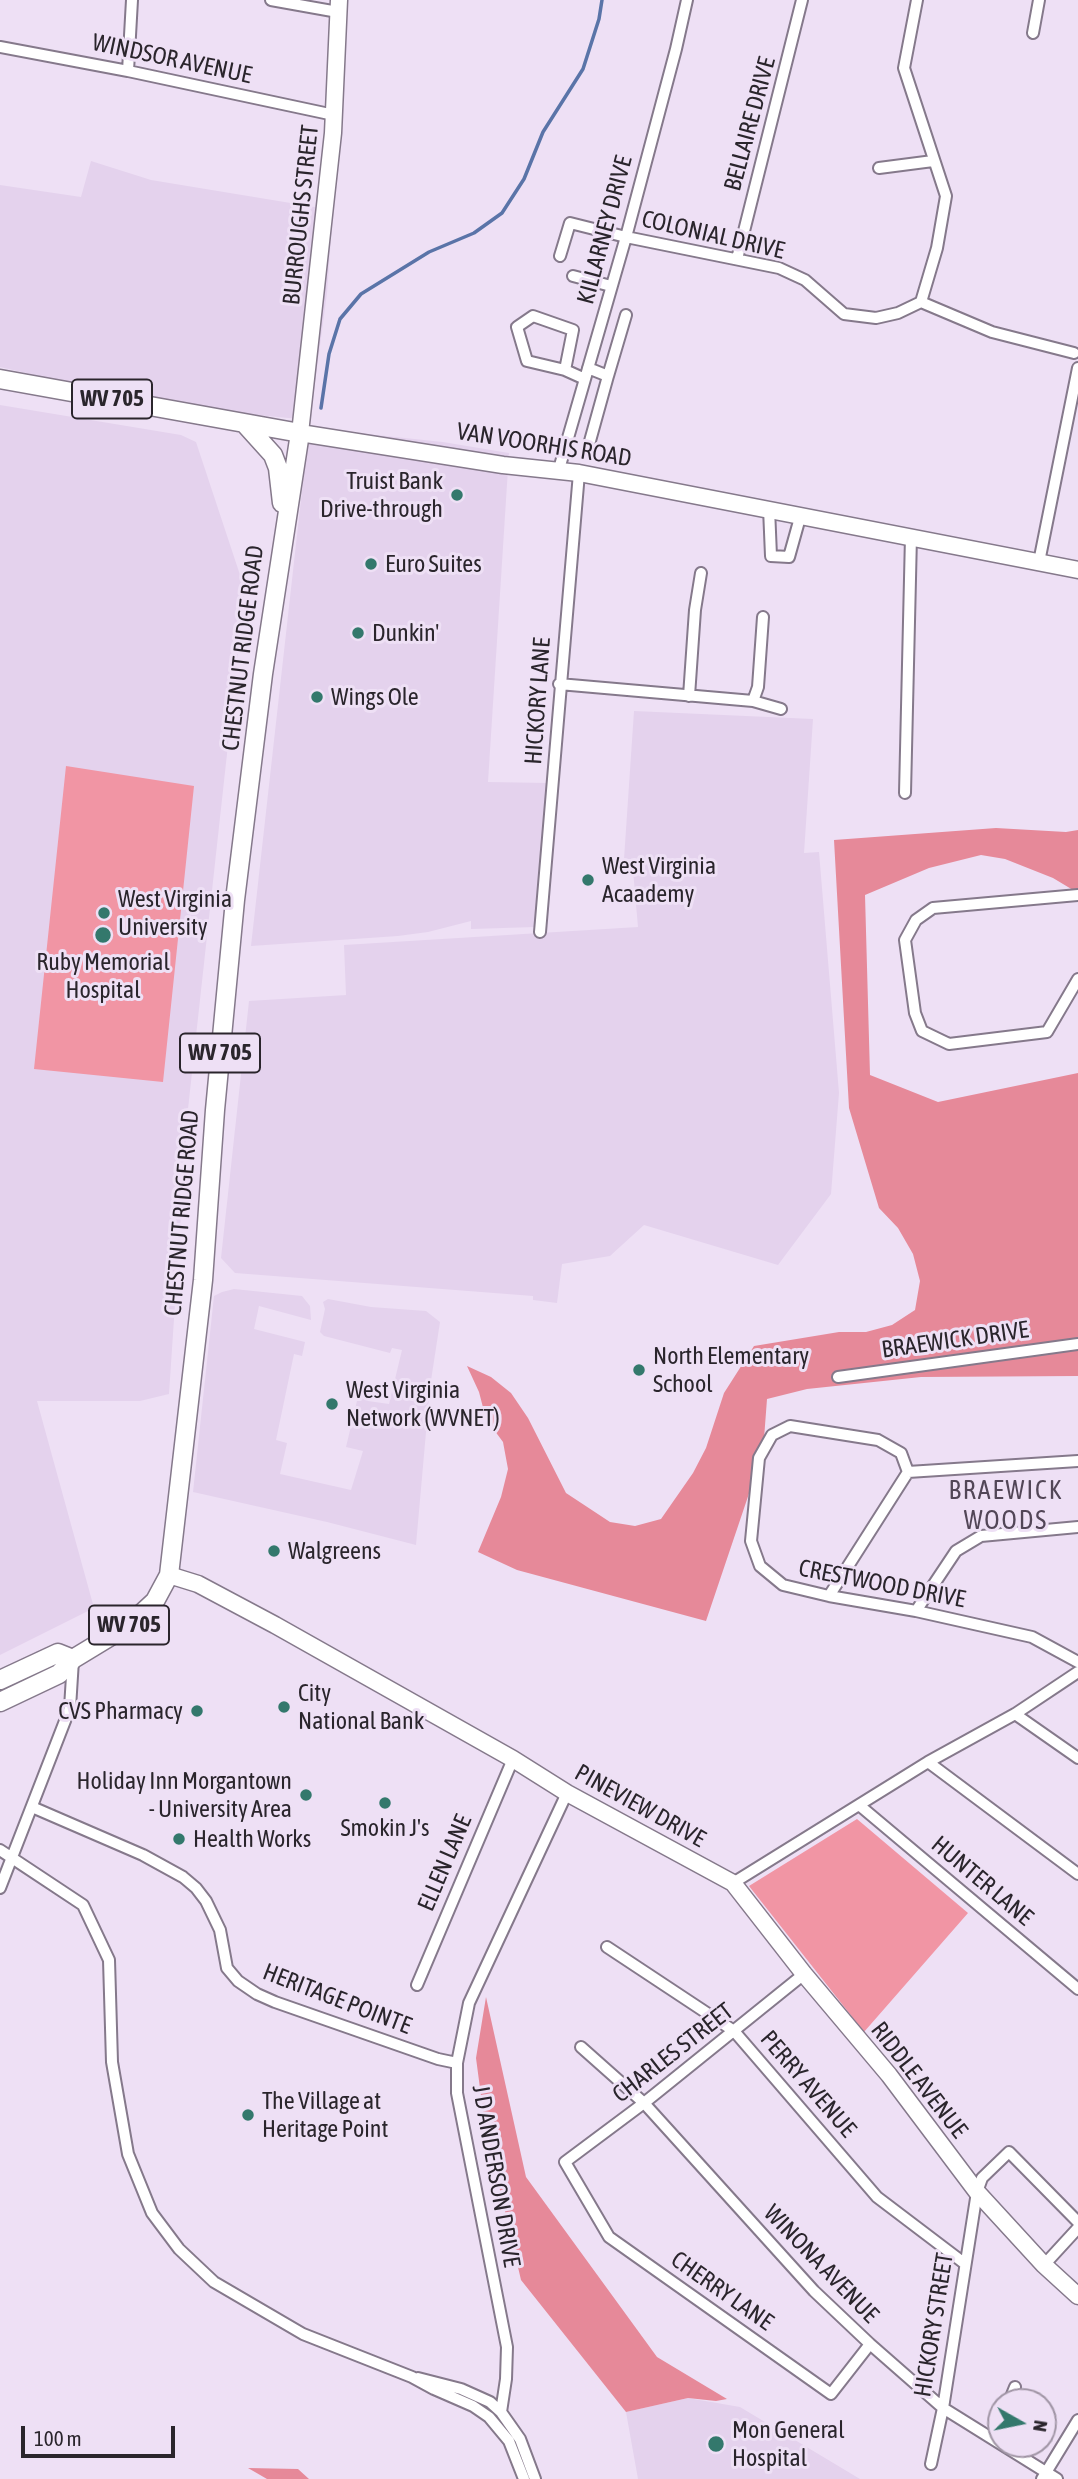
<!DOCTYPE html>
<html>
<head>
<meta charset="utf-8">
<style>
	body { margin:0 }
	#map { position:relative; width:1078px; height:2479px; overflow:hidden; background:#eee0f5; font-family:"Asap Condensed",sans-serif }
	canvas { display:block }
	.north { position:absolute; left:987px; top:2388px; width:70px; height:70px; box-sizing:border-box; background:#eee0f5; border:2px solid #a095a5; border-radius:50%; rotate:99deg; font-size:19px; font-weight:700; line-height:28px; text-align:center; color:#2a252c }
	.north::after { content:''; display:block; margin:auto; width:24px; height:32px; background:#33786c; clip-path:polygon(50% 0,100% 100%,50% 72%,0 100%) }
	.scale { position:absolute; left:21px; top:2426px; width:154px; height:32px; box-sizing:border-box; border:4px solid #2a252c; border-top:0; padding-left:9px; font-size:21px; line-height:24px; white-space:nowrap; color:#2a252c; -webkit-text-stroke:5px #eee0f5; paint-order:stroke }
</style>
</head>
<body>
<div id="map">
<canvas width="1078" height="2479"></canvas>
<div class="north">N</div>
<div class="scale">100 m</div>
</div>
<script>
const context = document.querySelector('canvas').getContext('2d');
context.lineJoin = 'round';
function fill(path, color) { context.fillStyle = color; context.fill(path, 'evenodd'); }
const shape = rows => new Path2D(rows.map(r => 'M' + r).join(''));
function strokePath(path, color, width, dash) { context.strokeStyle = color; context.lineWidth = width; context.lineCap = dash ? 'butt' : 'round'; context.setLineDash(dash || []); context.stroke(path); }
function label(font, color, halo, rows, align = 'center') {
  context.font = font + ' "Asap Condensed",sans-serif'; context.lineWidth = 6; context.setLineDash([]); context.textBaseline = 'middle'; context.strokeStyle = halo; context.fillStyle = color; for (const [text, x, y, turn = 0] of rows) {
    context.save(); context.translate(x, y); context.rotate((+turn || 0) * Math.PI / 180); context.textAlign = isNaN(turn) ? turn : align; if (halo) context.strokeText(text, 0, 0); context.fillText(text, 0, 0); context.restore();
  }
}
const built = shape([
	[91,161,151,180,333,210,327,293,310,420,214,411,96,389,0,367,0,185,81,197],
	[0,405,181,435,196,442,245,590,188,1109,169,1394,140,1401,37,1401,94,1608,0,1655],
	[309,428,443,442,509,453,488,782,548,783,536,927,471,929,471,921,428,932,398,936,251,946],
	[634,711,813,719,804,853,819,852,839,1093,831,1194,778,1265,644,1225,610,1256,562,1264,557,1303,533,1300,533,1296,235,1273,221,1258,249,1001,346,995,344,945,638,927,632,859,624,859],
	[234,1289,302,1296,310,1306,311,1320,259,1306,254,1329,305,1342,302,1356,294,1354,276,1440,287,1443,280,1474,351,1490,363,1451,346,1447,361,1384,370,1387,368,1401,389,1404,402,1350,392,1348,390,1353,324,1336,320,1332,325,1309,323,1302,328,1299,371,1307,426,1311,440,1322,430,1387,416,1545,327,1522,193,1492,214,1296,222,1292],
	[688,2398,740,2407,860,2479,638,2479,626,2412]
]);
const green = shape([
	[66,766,194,786,163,1082,34,1069],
	[857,1819,968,1913,864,2032,749,1886]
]);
const forest = shape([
	[996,828,1066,832,1078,830,1078,893,1053,878,1005,859,981,855,929,868,865,895,870,1075,938,1102,1078,1073,1078,1376,921,1377,807,1389,767,1399,763,1452,706,1621,517,1570,478,1552,501,1497,508,1469,503,1442,486,1419,479,1392,467,1366,491,1377,511,1393,528,1418,566,1493,610,1522,635,1526,661,1519,693,1473,706,1448,724,1393,754,1346,839,1332,866,1332,892,1325,915,1310,920,1281,913,1254,898,1228,879,1208,849,1108,834,840],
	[486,1997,526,2177,657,2357,727,2399,716,2401,688,2398,626,2412,521,2280,485,2126,476,2058],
	[248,2468,298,2469,309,2479,267,2479]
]);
const stream = shape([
	[321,408,329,354,340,319,361,294,429,252,474,233,502,213,524,179,543,132,583,69,599,19,602,0]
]);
const street = shape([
	[271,0,338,12],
	[1033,33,1039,0],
	[0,47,128,71,334,115],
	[128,71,132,0],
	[879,168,933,161],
	[560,256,570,223,626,237,779,268,805,280,844,314,876,318,898,313,921,302,937,248,946,196,904,68,917,0],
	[737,259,802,0],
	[573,276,611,286],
	[921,302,992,332,1074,353],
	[588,368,608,376,626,315],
	[565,370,527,361,517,327,533,316,573,330,565,370,585,379],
	[590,441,608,376],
	[559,469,626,237,676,49,687,0],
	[769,508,771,556,789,557,801,514],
	[1039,562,1078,368],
	[559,684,753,701,781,709],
	[689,696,695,610,701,573],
	[753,701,758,687,763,617],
	[905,793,911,536],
	[1078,895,933,908,916,920,905,940,915,1013,922,1031,949,1044,1047,1032,1078,979],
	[540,932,579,473],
	[838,1377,1078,1344],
	[908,1472,901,1453,878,1440,790,1426,772,1435,759,1458,751,1541,760,1566,783,1585,829,1596,916,1611,1032,1637,1078,1662],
	[829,1596,908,1472,1078,1461],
	[916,1611,956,1551,981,1536,1078,1527],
	[1015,1714,1078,1758],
	[928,1762,1078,1874],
	[859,1805,1078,1989],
	[32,1807,143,1855,183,1877,196,1888,206,1901,220,1930,227,1968,238,1981,257,1994,275,2002,438,2059,457,2063],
	[0,1850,83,1905,109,1960,112,2062,128,2154,152,2213,179,2249,214,2282,303,2334,412,2377,434,2389,473,2406,489,2417,509,2441,524,2479],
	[733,1883,928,1762,1015,1714,1078,1672],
	[0,1888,70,1708,73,1660],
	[607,1947,734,2031,877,2197,964,2263],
	[804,1974,644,2103,565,2162,609,2237,831,2394,870,2344],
	[417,1985,513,1759],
	[581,2047,644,2103,814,2291,870,2344,943,2408,1057,2479],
	[1044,2265,1078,2228],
	[418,2378,461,2389,490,2402,501,2412,520,2439,535,2479],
	[1009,2402,1015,2387],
	[501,2412,506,2379,507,2347,457,2093,457,2063,469,2003,567,1793],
	[993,2439,1001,2421],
	[931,2464,943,2408,977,2192,982,2178,1009,2152,1078,2222],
	[1042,2479,1078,2420]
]);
const secondary = shape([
	[339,0,333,133,300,433,503,465,579,473,1078,570],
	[169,1575,198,1584,275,1625,513,1759,567,1793,733,1883,804,1974,889,2075,977,2192,1044,2265,1078,2296]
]);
const primary = shape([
	[0,379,300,433,263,674,235,900,215,1110,203,1280,169,1575,155,1601,129,1625,73,1659,59,1674,0,1702],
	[245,424,273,455,278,468,282,503],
	[0,1680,58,1653,73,1659]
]);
const markers = [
	[457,495,7,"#33786c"],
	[371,564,7,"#33786c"],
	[358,633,7,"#33786c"],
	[317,697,7,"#33786c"],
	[588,880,7,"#33786c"],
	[104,913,7,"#33786c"],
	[103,935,9,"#33786c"],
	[639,1370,7,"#33786c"],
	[332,1404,7,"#33786c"],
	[274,1551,7,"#33786c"],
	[284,1707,7,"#33786c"],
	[197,1711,7,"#33786c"],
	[306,1795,7,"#33786c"],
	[385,1803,7,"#33786c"],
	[179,1839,7,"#33786c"],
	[248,2115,7,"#33786c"],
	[716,2444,9,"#33786c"]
];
const shields = [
	[112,399,80],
	[220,1053,80],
	[129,1625,80]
];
const shieldNames = [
	["WV 705",112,399],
	["WV 705",220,1053],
	["WV 705",129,1625]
];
const streetNames = [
	["WINDSOR AVENUE",172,59,12],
	["BELLAIRE DRIVE",750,124,-75],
	["BURROUGHS STREET",301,215,-84],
	["KILLARNEY DRIVE",605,230,-75],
	["COLONIAL DRIVE",713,235,13],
	["VAN VOORHIS ROAD",544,445,9],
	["CHESTNUT RIDGE ROAD",243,648,-83],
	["HICKORY LANE",538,701,-86],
	["CHESTNUT RIDGE ROAD",182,1213,-85],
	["BRAEWICK DRIVE",955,1340,-8],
	["CRESTWOOD DRIVE",882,1584,11],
	["PINEVIEW DRIVE",640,1806,29],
	["ELLEN LANE",445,1863,-67],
	["HUNTER LANE",982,1881,40],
	["HERITAGE POINTE",337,1999,21],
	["CHARLES STREET",673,2053,-38],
	["RIDDLE AVENUE",919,2080,52],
	["PERRY AVENUE",808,2084,49],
	["J D ANDERSON DRIVE",496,2176,80],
	["WINONA AVENUE",821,2264,46],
	["CHERRY LANE",722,2291,35],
	["HICKORY STREET",934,2325,-81]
];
const poiNames = [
	["Truist Bank",443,481,"right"],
	["Drive-through",443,509,"right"],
	["Euro Suites",385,564],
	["Dunkin'",372,633],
	["Wings Ole",331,697],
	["West Virginia",602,866],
	["Acaademy",602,894],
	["West Virginia",118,899],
	["University",118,927],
	["Ruby Memorial",103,962,"center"],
	["Hospital",103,990,"center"],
	["North Elementary",653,1356],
	["School",653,1384],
	["West Virginia",346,1390],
	["Network (WVNET)",346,1418],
	["Walgreens",288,1551],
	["City",298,1693],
	["National Bank",298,1721],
	["CVS Pharmacy",183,1711,"right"],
	["Holiday Inn Morgantown",292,1781,"right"],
	["- University Area",292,1809,"right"],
	["Smokin J's",385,1828,"center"],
	["Health Works",193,1839],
	["The Village at",262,2101],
	["Heritage Point",262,2129],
	["Mon General",732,2430],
	["Hospital",732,2458]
];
const neighbourhoodNames = [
	["BRAEWICK",1006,1491],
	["WOODS",1006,1521]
];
fill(built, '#e4d2ed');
fill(green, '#f195a4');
fill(forest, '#e68999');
strokePath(stream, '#5a74a8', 3.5);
strokePath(street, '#85798b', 14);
strokePath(secondary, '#85798b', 19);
strokePath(primary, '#85798b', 21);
strokePath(street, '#fff', 10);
strokePath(secondary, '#fff', 16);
strokePath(primary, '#fff', 18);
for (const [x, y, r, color] of markers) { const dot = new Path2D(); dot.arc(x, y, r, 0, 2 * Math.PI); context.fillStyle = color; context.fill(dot); strokePath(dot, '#eee0f5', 2.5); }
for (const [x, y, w] of shields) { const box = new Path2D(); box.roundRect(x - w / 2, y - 19.5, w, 39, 5); context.fillStyle = '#eee0f5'; context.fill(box); strokePath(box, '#2a252c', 2); }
label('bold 23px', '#2a252c', null, shieldNames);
label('24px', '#2a252c', '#eee0f5', streetNames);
label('24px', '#2a252c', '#eee0f5', poiNames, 'left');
context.letterSpacing = '2px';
label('26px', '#524657', '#eee0f5', neighbourhoodNames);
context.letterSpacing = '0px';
</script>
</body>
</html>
